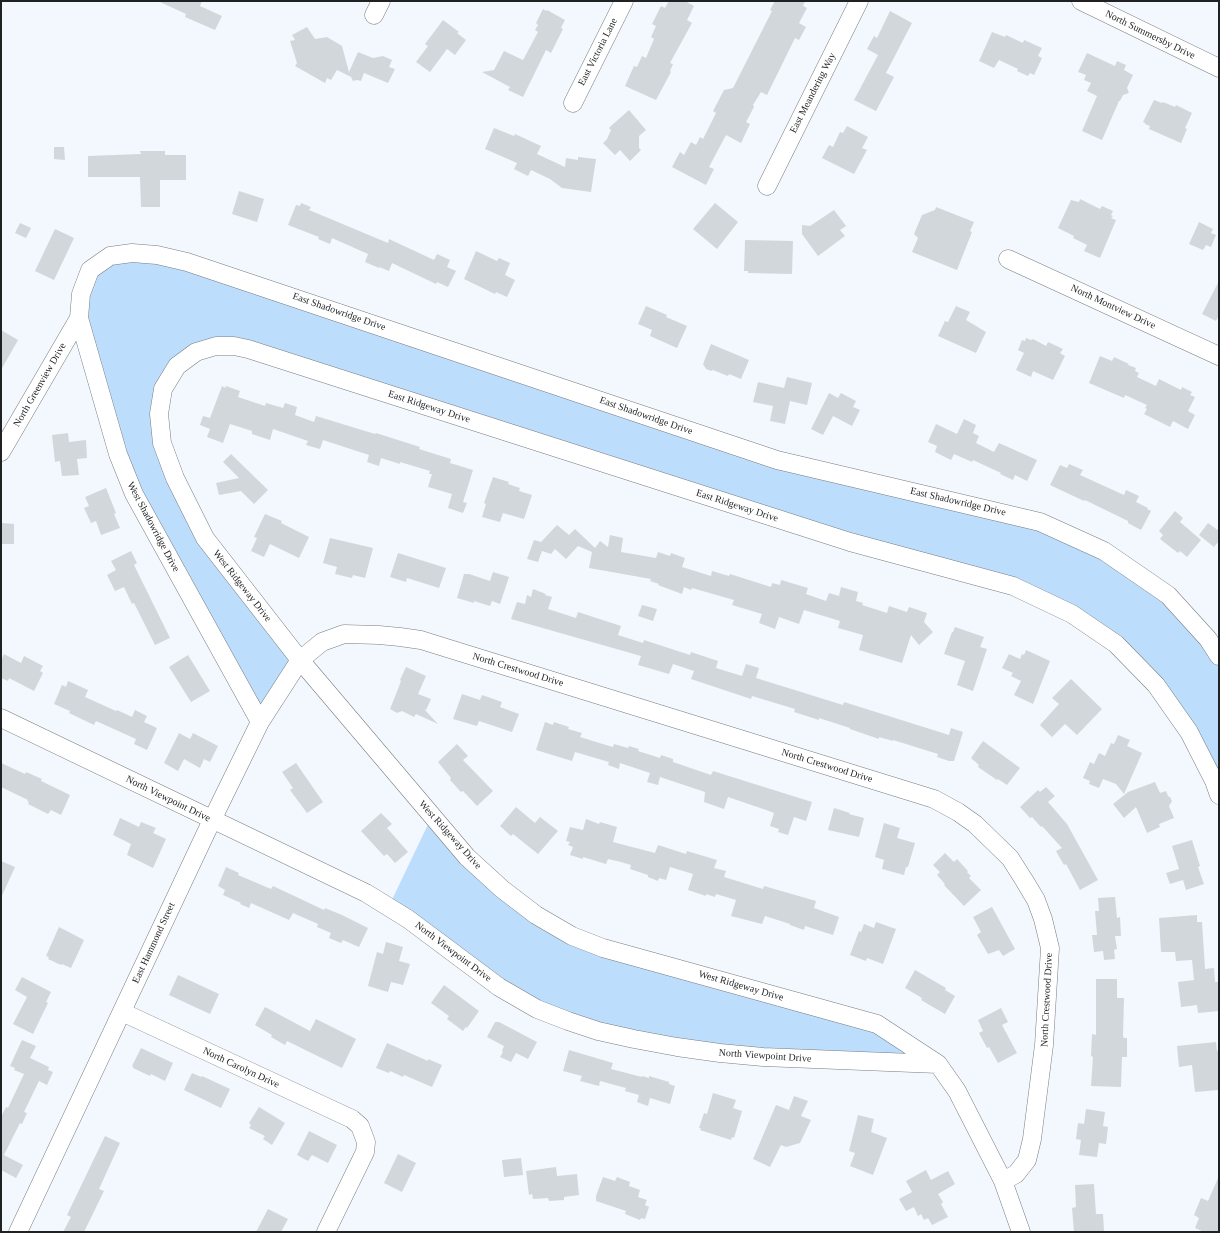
<!DOCTYPE html>
<html>
<head>
<meta charset="utf-8">
<style>
	body { margin:0 }
	#map { position:relative; width:1220px; height:1233px; overflow:hidden; background:#f2f8fd; font-family:Georgia,serif }
	canvas { display:block }
	.frame { position:absolute; inset:0; border:2px solid #1f2123; pointer-events:none }
</style>
</head>
<body>
<div id="map">
<canvas width="1220" height="1233"></canvas>
<div class="frame"></div>
</div>
<script>
const context = document.querySelector('canvas').getContext('2d');
context.lineJoin = 'round';
function fill(path, color) { context.fillStyle = color; context.fill(path, 'evenodd'); }
const shape = rows => new Path2D(rows.map(r => 'M' + r).join(''));
function strokePath(path, color, width, dash) { context.strokeStyle = color; context.lineWidth = width; context.lineCap = dash ? 'butt' : 'round'; context.setLineDash(dash || []); context.stroke(path); }
function label(font, color, halo, rows, align = 'center') {
  context.font = font + ' Georgia,serif'; context.lineWidth = 3; context.setLineDash([]); context.textBaseline = 'middle'; context.strokeStyle = halo; context.fillStyle = color; for (const [text, x, y, turn = 0] of rows) {
    context.save(); context.translate(x, y); context.rotate((+turn || 0) * Math.PI / 180); context.textAlign = isNaN(turn) ? turn : align; if (halo) context.strokeText(text, 0, 0); context.fillText(text, 0, 0); context.restore();
  }
}
const green = shape([
	[132,253,777,460,1040,522,1168,595,1219,656,1219,795,1214,781,1116,644,1013,586,216,346,163,389,175,478,300,660,260,722,134,494,81,294,90,270],
	[432,816,467,857,572,936,877,1024,938,1064,763,1057,568,1021,389,906]
]);
const building = shape([
	[158,1,202,1,200,6,222,16,215,30,185,17,186,14],
	[669,1,685,1,694,6,687,20,692,23,670,63,673,64,670,71,671,72,656,100,625,86,634,66,637,67,642,56,646,58,654,39,651,37,656,26,652,24,661,6,665,8],
	[775,1,805,1,803,6,807,8,799,23,806,27,799,40,795,38,767,95,761,92,753,105,754,107,746,122,750,124,741,143,726,135,709,167,714,169,706,185,672,167,680,152,684,155,691,142,696,145,700,137,703,139,716,113,713,111,724,90,733,88,772,11,770,10],
	[543,9,546,11,547,10,565,20,561,28,563,29,551,53,546,50,523,97,508,90,510,87,482,72,494,70,504,51,523,60,538,32,535,30,538,25,536,23],
	[890,11,912,23,886,73,894,77,876,111,854,100,878,55,867,49,874,36,877,38],
	[443,20,459,32,457,33,466,40,455,55,447,49,430,72,416,62,428,46,425,44],
	[307,27,315,39,327,37,342,46,349,72,358,52,373,58,383,56,392,60,389,67,395,69,388,83,364,73,361,81,357,80,353,81,351,77,337,70,331,80,327,78,325,83,295,66,297,63,290,41,295,40,292,35],
	[992,32,1005,37,1006,35,1023,43,1024,40,1042,48,1038,56,1042,58,1034,75,1030,73,1028,76,1017,71,1018,69,999,60,994,68,979,61],
	[1087,53,1115,66,1117,61,1126,65,1124,70,1133,75,1127,88,1129,93,1123,95,1120,101,1119,101,1102,140,1082,131,1097,96,1087,91,1091,83,1084,80,1086,75,1078,72],
	[1154,100,1162,103,1163,102,1175,107,1176,105,1192,113,1185,128,1187,129,1181,143,1149,129,1150,126,1145,124,1145,123,1143,122],
	[629,110,646,130,639,136,639,148,641,150,630,161,620,150,615,155,603,143,607,139,611,130,609,128,611,126],
	[847,126,868,137,862,148,867,150,854,174,822,158,829,145,833,147,840,132,843,133],
	[494,128,514,136,515,134,541,146,537,154,565,167,566,158,578,160,578,157,596,159,591,192,562,188,550,179,531,170,528,176,514,169,517,163,485,149],
	[54,147,64,147,65,160,54,159],
	[140,151,165,151,165,155,186,155,186,180,160,180,160,207,141,207,140,177,88,177,88,156,141,154],
	[239,191,264,199,257,222,232,214],
	[1080,199,1100,209,1102,206,1113,211,1111,215,1113,216,1111,218,1116,220,1100,258,1084,251,1087,245,1073,238,1074,236,1058,228,1071,200,1079,202],
	[301,203,311,207,309,210,388,243,389,239,434,260,437,254,450,260,447,267,456,271,448,287,437,282,436,284,392,263,389,271,379,267,379,268,365,262,368,254,332,238,330,244,318,239,319,237,288,225,296,205,300,206],
	[715,203,738,222,717,249,693,229],
	[936,207,974,222,970,231,972,232,957,270,912,252,918,238,914,234,922,215,935,210],
	[834,210,846,226,840,230,845,236,818,256,802,234,802,225,810,226],
	[1199,222,1213,229,1211,233,1216,235,1211,247,1206,245,1203,250,1189,244],
	[20,223,31,228,26,238,15,233],
	[55,229,74,238,54,280,35,271],
	[745,240,793,241,792,274,748,273,748,271,744,271],
	[476,251,497,261,499,258,510,263,505,275,515,280,507,297,496,292,495,294,464,279],
	[1219,281,1219,315,1216,321,1202,314],
	[646,306,667,315,666,317,687,326,677,348,650,336,652,330,638,324],
	[956,306,970,312,966,320,986,332,976,353,938,336,945,321,948,322],
	[1,330,18,340,1,370],
	[1026,338,1031,340,1033,339,1046,346,1048,342,1063,349,1060,353,1065,356,1053,380,1033,371,1031,377,1016,370,1024,353,1018,350,1022,340,1025,341],
	[711,344,749,360,741,379,729,374,728,376,713,370,711,371,706,369,703,364],
	[1100,356,1112,361,1114,357,1129,364,1128,365,1136,368,1135,371,1139,373,1137,377,1156,386,1159,379,1181,390,1182,387,1192,392,1190,395,1195,397,1188,411,1195,415,1188,429,1173,421,1170,427,1144,414,1147,409,1145,408,1147,405,1125,395,1124,398,1089,383],
	[787,377,812,383,807,405,790,401,785,424,770,421,773,406,753,402,758,382,784,388],
	[222,386,225,388,226,386,240,391,238,397,265,406,266,403,283,408,285,403,297,407,295,415,314,422,316,416,375,434,376,433,420,447,419,449,451,459,450,463,473,470,463,502,467,503,463,513,448,508,452,494,428,487,432,474,429,474,430,471,400,462,400,464,381,458,379,466,367,462,369,455,323,440,320,449,306,445,308,441,273,429,270,440,252,434,252,431,230,424,223,443,207,437,210,429,200,425,203,416,210,418],
	[829,393,838,398,841,393,856,401,853,407,860,410,852,426,833,416,823,435,811,429],
	[964,419,976,425,973,433,979,436,976,443,994,452,999,443,1037,460,1027,481,1015,475,1013,480,1000,474,1001,473,973,460,972,462,954,454,951,460,935,452,937,446,928,442,936,424,957,434],
	[68,433,69,442,86,440,87,458,77,459,79,475,62,476,60,461,55,462,52,435],
	[231,454,268,490,254,504,241,491,219,495,216,483,239,478,223,462],
	[1069,464,1083,470,1080,475,1124,495,1126,490,1139,496,1136,502,1148,508,1147,509,1151,511,1141,530,1128,523,1128,521,1085,500,1084,501,1050,485,1060,465,1067,468],
	[493,477,509,482,508,484,520,488,519,491,532,495,524,519,503,513,500,522,482,517,486,504,484,503],
	[106,488,116,513,114,514,120,528,101,535,96,521,91,523,84,508,89,506,85,497],
	[1175,511,1183,518,1180,522,1201,540,1187,557,1180,551,1178,553,1160,539,1163,535,1159,531],
	[265,514,282,521,281,523,309,537,299,558,270,544,264,557,251,551,257,538,254,537],
	[1,523,14,524,14,544,1,544],
	[1208,523,1219,531,1219,541,1214,547,1199,535],
	[557,525,569,535,575,529,595,548,600,541,608,547,610,535,623,538,621,552,656,558,658,552,670,556,671,553,685,558,682,567,711,576,712,571,729,576,730,574,771,587,772,583,780,585,781,580,808,588,806,594,826,601,829,593,839,596,841,587,858,592,856,601,863,603,862,605,887,613,889,606,907,612,909,607,927,613,924,622,933,632,919,645,911,635,902,663,859,650,863,635,838,628,840,621,804,610,799,624,779,617,775,629,759,623,762,614,732,605,734,600,692,588,691,590,684,587,682,594,658,585,659,584,650,581,651,579,589,568,592,552,578,546,566,559,555,549,551,554,542,551,538,562,527,559,534,540,541,542],
	[330,538,373,548,365,578,353,575,352,578,335,574,337,567,323,563],
	[131,551,137,563,134,565,170,638,155,645,134,603,132,604,124,587,115,591,107,575,116,570,111,561],
	[398,553,446,568,439,588,407,578,406,582,390,577],
	[493,572,509,577,500,604,492,601,490,606,474,601,474,603,457,598,464,574,469,574,490,581],
	[533,589,546,594,545,595,552,597,548,609,576,618,578,612,621,626,618,635,643,643,644,640,690,655,691,652,718,661,716,668,742,676,746,664,759,668,756,678,843,705,844,702,949,735,951,728,963,732,954,761,949,761,937,757,938,754,893,740,893,741,879,737,879,739,850,729,850,728,819,718,819,720,794,712,795,709,752,696,751,699,691,679,694,671,673,664,669,674,638,665,641,656,511,619,517,602,525,604,527,595,531,597],
	[642,605,657,609,653,621,638,616],
	[955,627,984,637,980,647,987,649,973,691,957,685,965,661,944,654,952,632,953,632],
	[1026,650,1050,661,1033,704,1014,695,1021,681,1011,676,1013,673,1002,668,1009,654,1020,659,1022,654,1024,655],
	[4,654,21,663,24,656,43,666,40,671,43,673,34,691,9,678,8,681,1,678,1,661],
	[188,655,210,691,191,702,169,667],
	[406,667,426,676,418,694,431,699,426,710,424,709,438,724,416,714,414,717,402,711,397,713,390,709,398,689,401,681,400,680],
	[1071,679,1102,709,1077,735,1065,724,1052,737,1040,725,1059,704,1052,698],
	[68,681,88,690,85,697,116,711,117,710,132,717,135,710,147,716,144,722,157,728,147,750,134,744,136,739,96,721,94,725,69,713,70,711,54,704,62,685,66,687],
	[462,694,480,700,482,695,502,702,500,707,519,714,512,732,479,721,477,726,453,719],
	[545,722,553,725,554,722,569,727,568,729,582,733,580,737,606,745,613,747,614,744,628,748,629,746,639,749,638,751,660,758,661,755,673,759,673,762,711,775,713,771,812,802,806,821,794,817,788,835,778,832,779,829,770,826,774,813,769,811,728,797,724,809,704,802,705,792,660,777,658,785,647,782,650,773,620,763,619,769,608,765,609,762,575,752,572,761,536,750],
	[179,733,190,739,193,733,218,746,210,762,204,759,200,768,184,759,178,771,164,763],
	[1118,735,1130,740,1127,746,1142,753,1124,794,1116,784,1103,779,1099,788,1089,784,1090,781,1083,778,1090,762,1094,764,1099,753,1105,756,1111,743,1114,744],
	[983,741,1020,768,1007,785,998,779,997,780,978,767,979,765,971,758],
	[457,744,468,756,463,760,493,791,477,806,463,791,461,792,450,780,451,778,438,762],
	[1,763,25,774,26,772,42,779,41,781,70,795,61,815,51,810,48,814,28,804,29,802,27,801,28,800,1,787],
	[296,763,323,802,307,813,290,790,293,788,282,772],
	[1155,782,1160,793,1166,791,1168,796,1170,797,1172,801,1169,806,1174,818,1159,824,1160,827,1147,833,1136,807,1124,818,1113,804,1128,792],
	[1046,787,1055,796,1048,802,1067,824,1098,880,1080,890,1066,864,1064,865,1056,851,1062,848,1042,826,1041,827,1032,817,1030,818,1020,807,1038,790,1040,792],
	[516,807,535,823,540,817,558,831,538,854,513,834,511,836,500,826],
	[834,808,850,813,849,814,864,818,859,837,828,830],
	[381,813,392,824,387,828,408,852,395,863,387,854,384,856,361,831],
	[120,818,139,827,141,822,156,828,153,833,166,839,153,868,127,855,131,844,113,835],
	[586,819,599,824,600,822,617,827,613,842,655,853,658,845,686,854,687,851,717,860,714,868,726,871,724,877,763,889,764,886,816,901,814,908,839,917,833,935,805,926,804,930,790,925,790,924,765,916,762,924,731,916,736,900,716,894,715,897,706,894,706,896,688,890,693,874,670,867,666,880,659,878,658,881,648,877,648,875,630,869,631,865,621,862,608,859,606,864,583,857,583,859,570,855,573,847,568,845,570,842,566,841,570,827,583,830],
	[884,823,900,828,897,838,915,843,908,867,906,867,904,875,882,869,884,860,875,857],
	[1192,840,1200,866,1198,867,1204,884,1186,890,1183,880,1170,884,1166,873,1179,869,1172,846],
	[945,853,954,862,957,859,968,871,967,872,971,876,969,878,981,890,964,906,944,885,945,884,937,875,940,872,933,865],
	[1,861,15,867,1,898],
	[226,867,239,873,238,875,271,889,273,886,324,910,325,908,342,915,368,928,359,947,343,940,341,943,329,938,331,933,317,927,318,924,293,913,289,920,251,903,249,908,240,904,241,903,223,895,225,890,218,886],
	[1115,897,1117,918,1120,917,1121,936,1115,936,1117,949,1114,950,1115,959,1104,960,1103,951,1094,952,1092,935,1097,935,1095,911,1099,911,1098,898],
	[992,907,1015,949,1003,956,999,950,988,954,977,935,981,932,973,917],
	[1197,915,1197,922,1202,922,1205,969,1214,968,1215,982,1219,982,1219,1001,1218,1001,1219,1011,1198,1013,1197,1005,1181,1007,1178,982,1194,980,1192,960,1176,961,1175,952,1161,952,1159,918],
	[876,922,896,929,883,964,867,958,866,961,850,955,859,931,861,932,864,924,874,928],
	[59,927,84,940,71,968,62,964,61,965,48,959,49,957,46,956],
	[386,942,403,947,399,961,410,964,403,985,391,982,388,992,368,986,377,952,383,954],
	[915,970,946,988,945,990,955,996,945,1014,921,1000,922,998,905,988],
	[178,975,219,994,210,1014,169,995],
	[22,977,51,992,46,1002,48,1003,33,1034,13,1024,27,997,15,990],
	[1096,979,1117,979,1117,998,1124,998,1123,1036,1124,1038,1127,1038,1127,1057,1122,1057,1121,1087,1091,1086,1093,1057,1091,1056,1092,1034,1096,1035],
	[444,985,479,1011,467,1028,466,1027,463,1031,447,1019,449,1016,431,1003],
	[265,1007,310,1031,316,1019,356,1039,342,1068,287,1041,285,1045,271,1037,272,1035,255,1025],
	[1001,1008,1008,1022,1002,1025,1017,1053,998,1063,989,1047,987,1048,979,1033,983,1031,978,1020],
	[495,1022,499,1022,537,1042,528,1059,516,1053,511,1062,500,1057,503,1052,502,1051,504,1046,487,1037],
	[22,1040,36,1046,30,1058,49,1067,48,1070,53,1072,47,1085,39,1081,24,1112,27,1113,22,1124,20,1123,4,1155,23,1165,16,1178,1,1170,1,1117,6,1107,8,1108,24,1074,14,1070,15,1068,10,1066],
	[1216,1042,1217,1051,1219,1050,1219,1090,1195,1092,1192,1065,1179,1067,1177,1046],
	[387,1043,428,1061,428,1059,442,1065,432,1087,404,1075,403,1077,390,1071,389,1073,376,1068],
	[141,1048,173,1063,165,1081,151,1074,150,1076,133,1068,133,1066,132,1066],
	[569,1050,613,1063,611,1069,642,1077,642,1076,649,1078,649,1076,669,1082,669,1084,675,1086,670,1104,650,1098,648,1106,637,1102,639,1095,625,1091,626,1088,600,1081,599,1086,580,1081,582,1076,563,1071],
	[192,1073,201,1077,202,1076,230,1089,221,1108,184,1090],
	[713,1093,736,1100,733,1108,742,1111,734,1138,732,1137,731,1140,700,1130,701,1128,699,1128,704,1113,707,1114],
	[794,1096,808,1101,801,1116,811,1120,800,1143,786,1147,781,1145,770,1167,753,1159,776,1105,789,1110],
	[259,1107,285,1123,272,1145,263,1139,265,1136,249,1128,251,1125,249,1123],
	[1086,1109,1105,1112,1103,1126,1108,1127,1106,1144,1099,1143,1097,1157,1079,1155,1081,1140,1076,1139,1078,1123,1084,1124],
	[858,1115,874,1119,871,1132,887,1138,873,1175,850,1166,855,1153,849,1151],
	[309,1131,337,1145,328,1163,312,1155,308,1161,297,1155],
	[105,1136,120,1143,99,1189,104,1191,84,1232,63,1232,71,1217,67,1215],
	[398,1154,416,1163,402,1192,384,1183],
	[521,1158,523,1175,504,1177,502,1160],
	[556,1167,557,1176,577,1174,579,1195,564,1197,564,1200,549,1201,548,1198,533,1199,532,1194,529,1195,526,1171],
	[926,1170,931,1180,948,1171,955,1184,938,1194,943,1202,941,1204,948,1217,932,1225,928,1218,924,1220,921,1214,918,1216,914,1207,906,1211,899,1199,912,1192,906,1181],
	[1219,1176,1219,1232,1204,1232,1195,1228,1199,1218,1194,1215,1201,1198,1208,1201],
	[603,1177,615,1181,617,1177,630,1182,629,1186,640,1190,638,1197,647,1200,645,1205,649,1207,645,1219,641,1218,640,1220,625,1214,626,1211,596,1201,596,1196],
	[1094,1184,1096,1214,1103,1214,1104,1231,1074,1232,1072,1208,1076,1207,1075,1185],
	[268,1209,288,1219,281,1232,256,1232]
]);
const minor = shape([
	[1081,1,1219,68],
	[374,15,381,1],
	[573,103,624,1],
	[767,186,859,1],
	[1008,259,1219,356],
	[1,452,79,318],
	[1,718,366,893,408,919,499,987,537,1009,568,1021,598,1031,634,1039,677,1047,720,1053,763,1057,938,1064],
	[260,722,134,494,118,454,79,318,81,294,90,270,110,256,132,253,157,255,187,262,777,460,1040,522,1104,551,1168,595,1208,639,1219,656],
	[122,1012,352,1119,360,1126,366,1142,365,1152,326,1232],
	[18,1232,212,820,260,722,300,660,322,642,344,634,379,635,400,637,421,640,437,645,934,799,958,812,975,824,1010,858,1024,880,1036,900,1043,919,1050,948,1044,1045,1032,1139,1027,1160,1016,1174,1003,1181],
	[1021,1232,1003,1181,957,1091,938,1064,877,1024,603,948,572,936,536,915,502,889,467,857,300,660,205,538,175,478,162,443,159,414,163,389,177,366,196,352,216,346,234,346,248,349,850,542,1013,586,1072,614,1116,644,1156,685,1189,732,1214,781,1219,795]
]);
const streetNames = [
	["North Summersby Drive",1150,35,26],
	["East Victoria Lane",598,52,-63],
	["East Meandering Way",813,93,-63],
	["North Montview Drive",1113,307,25],
	["East Shadowridge Drive",339,312,19],
	["North Greenview Drive",40,385,-60],
	["East Ridgeway Drive",429,407,18],
	["East Shadowridge Drive",646,416,19],
	["East Shadowridge Drive",958,502,13],
	["East Ridgeway Drive",737,506,18],
	["West Shadowridge Drive",153,527,62],
	["West Ridgeway Drive",242,586,52],
	["North Crestwood Drive",518,670,17],
	["North Crestwood Drive",827,766,17],
	["North Viewpoint Drive",168,799,26],
	["West Ridgeway Drive",450,835,48],
	["East Hammond Street",154,943,-65],
	["North Viewpoint Drive",453,952,37],
	["West Ridgeway Drive",741,986,16],
	["North Crestwood Drive",1047,1000,-87],
	["North Viewpoint Drive",765,1056,4],
	["North Carolyn Drive",241,1068,25]
];
fill(green, '#bdddfd');
fill(building, '#d2d7dc');
strokePath(minor, '#787d82', 19);
strokePath(minor, '#fff', 18);
label('10px', '#1f2123', '#fff', streetNames);
</script>
</body>
</html>
